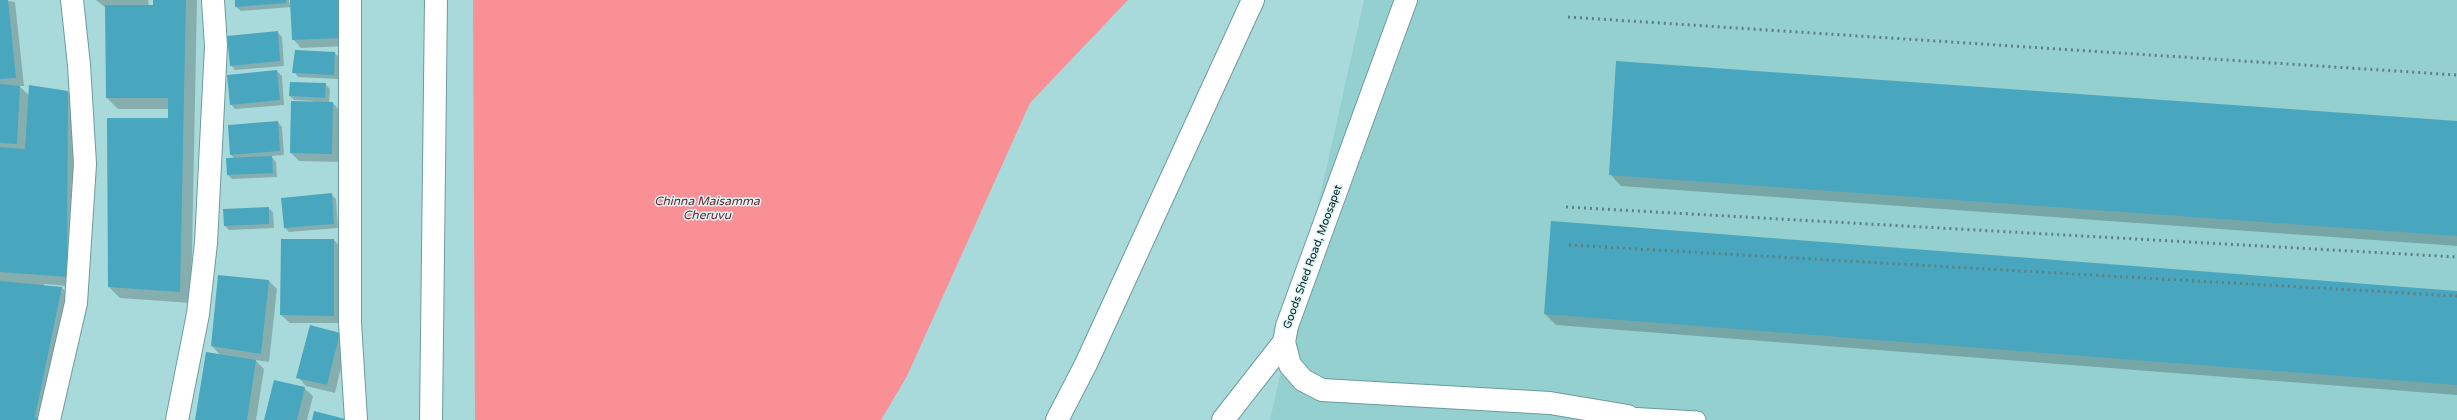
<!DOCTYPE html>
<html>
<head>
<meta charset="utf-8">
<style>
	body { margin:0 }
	canvas { display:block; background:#a9dadb }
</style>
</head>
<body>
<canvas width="2457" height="420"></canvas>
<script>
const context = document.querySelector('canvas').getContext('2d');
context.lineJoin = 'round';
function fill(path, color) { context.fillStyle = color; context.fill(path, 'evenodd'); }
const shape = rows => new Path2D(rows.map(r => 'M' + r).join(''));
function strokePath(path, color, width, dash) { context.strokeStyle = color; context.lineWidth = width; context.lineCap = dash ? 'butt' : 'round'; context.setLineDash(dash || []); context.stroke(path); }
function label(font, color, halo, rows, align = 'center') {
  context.font = font + ' "Varela Round",sans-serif'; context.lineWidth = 3; context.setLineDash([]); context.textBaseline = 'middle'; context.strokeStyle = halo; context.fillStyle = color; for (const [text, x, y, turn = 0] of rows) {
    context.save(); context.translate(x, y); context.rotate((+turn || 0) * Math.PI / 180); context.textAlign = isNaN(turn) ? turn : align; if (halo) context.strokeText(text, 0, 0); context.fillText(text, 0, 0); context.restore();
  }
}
const built = shape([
	[1364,0,2457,0,2457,420,1270,420]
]);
const water = shape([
	[473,0,1128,0,1030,103,907,376,881,420,475,420]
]);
const shadow = shape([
	[0,0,15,2,24,86,19,86,30,96,68,92,78,102,77,287,44,284,44,286,62,288,72,298,47,420,0,420],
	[96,0,148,0,149,6,154,6,154,0,197,0,191,303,120,298,109,287,169,119,169,109,118,109,107,98,106,8],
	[236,0,289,0,290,6,291,0,347,0,348,46,301,48,293,39,292,7,241,11,236,7],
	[277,32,282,37,284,66,235,70,231,65],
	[296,51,335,53,340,58,338,79,298,77,294,72],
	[277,71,282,76,284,105,235,109,231,104],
	[325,84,330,89,329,103,333,103,341,112,340,162,299,161,291,153,313,101,294,100,290,96],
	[278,122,282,127,284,155,271,156,276,162,277,177,232,179,228,175,235,159,231,155],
	[2457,122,2457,246,1621,186,1610,174],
	[331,194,336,199,338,228,289,232,285,228],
	[268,208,273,212,274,228,229,230,225,226],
	[334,240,342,249,342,323,290,323,281,315],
	[269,281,277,289,269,362,255,360,264,369,256,420,196,420,221,356,212,346],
	[2457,292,2457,395,1556,325,1545,314],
	[339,334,347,342,335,393,306,386,298,377],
	[304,388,313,396,307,420,266,420]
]);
const building = shape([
	[0,0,8,0,16,78,0,79],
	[153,0,186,0,180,292,108,287,107,118,168,118,168,98,106,98,105,5,153,5],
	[235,0,286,0,286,3,235,7],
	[290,0,339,0,340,38,292,40],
	[278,31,280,61,230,66,227,36],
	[295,50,335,52,334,75,292,73],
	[1616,61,2457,121,2457,236,1609,175],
	[277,70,280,100,230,105,227,75],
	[290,82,326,83,325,98,289,96],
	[0,84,20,86,17,144,0,143],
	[29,85,68,91,67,277,0,272,0,147,25,149],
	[291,101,333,102,332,154,290,153],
	[278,121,280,151,230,155,228,125],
	[272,156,273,173,227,175,226,158],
	[332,193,334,224,284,228,281,198],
	[269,207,269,224,224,226,223,209],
	[1551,221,2457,291,2457,385,1544,314],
	[281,239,334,239,334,316,280,315],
	[218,275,269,280,261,354,211,346],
	[0,281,62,287,35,417,40,420,0,420],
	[310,325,340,333,327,385,296,378],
	[206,352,256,360,247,420,195,420],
	[274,380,305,387,297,420,264,420],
	[314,411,345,419,345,420,312,420]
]);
const lane = shape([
	[1628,416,1697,420]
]);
const street = shape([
	[350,0,350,323,356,420],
	[1406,0,1287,326,1284,342,1290,365,1303,380,1322,390,1550,403,1628,416,1628,420],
	[49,420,76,303,85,164,79,65,72,0],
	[177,420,198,314,206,243,216,46,213,0],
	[431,420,436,0],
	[1057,420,1086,364,1253,0],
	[1223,420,1284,342]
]);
const rail = shape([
	[1568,17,2457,75],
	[1566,207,2457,257],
	[1569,245,2457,296]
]);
const streetNames = [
	["Goods Shed Road, Moosapet",1313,257,-70]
];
const waterNames = [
	["Chinna Maisamma",707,202],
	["Cheruvu",707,216]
];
fill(built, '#95d0d1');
fill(water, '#f99096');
fill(shadow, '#0003');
fill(building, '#48a6be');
strokePath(lane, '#6c9b9c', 19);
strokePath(street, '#6c9b9c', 24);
strokePath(lane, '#fff', 17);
strokePath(street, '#fff', 22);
strokePath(rail, '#5e8081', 3, [2, 4]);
label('11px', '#051718', '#ddf6f6', streetNames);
label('italic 12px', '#6e1e29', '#ddf6f6', waterNames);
</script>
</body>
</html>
